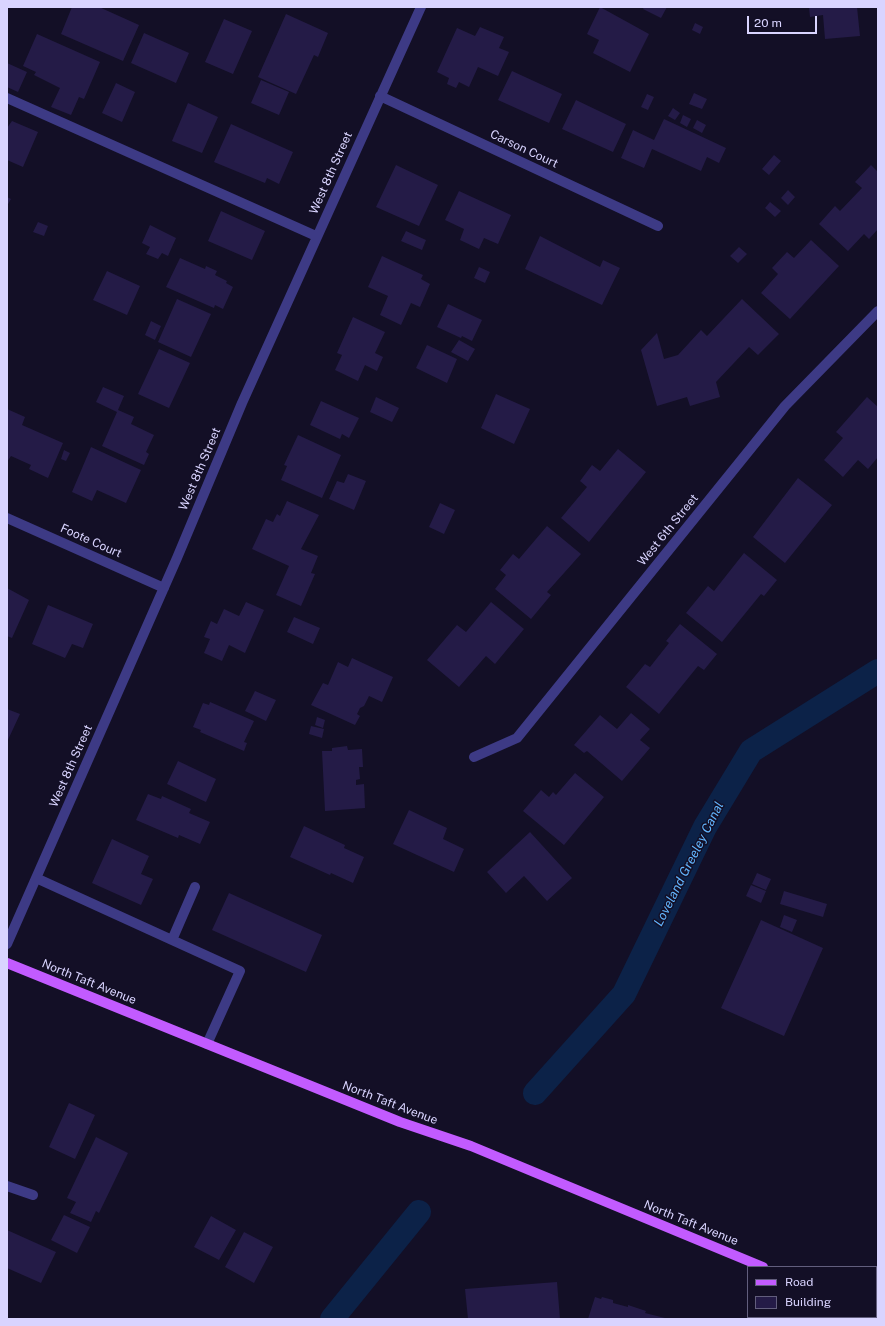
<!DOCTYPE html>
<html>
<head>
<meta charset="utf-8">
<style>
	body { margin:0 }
	#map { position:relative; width:885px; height:1326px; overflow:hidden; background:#130f26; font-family:"Public Sans",sans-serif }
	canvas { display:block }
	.frame { position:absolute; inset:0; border:8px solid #d9d4ff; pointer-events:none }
	.legend { position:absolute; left:747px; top:1266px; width:130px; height:52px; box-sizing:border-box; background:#130f26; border:1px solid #625e7d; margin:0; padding:5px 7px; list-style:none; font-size:12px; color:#d9d4ff }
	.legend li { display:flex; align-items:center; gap:8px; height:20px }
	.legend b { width:20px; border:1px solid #625e7d }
	.scale { position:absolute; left:747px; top:16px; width:70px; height:18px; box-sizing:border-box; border:2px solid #d9d4ff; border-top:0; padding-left:5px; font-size:12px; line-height:14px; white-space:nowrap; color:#d9d4ff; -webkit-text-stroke:3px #130f26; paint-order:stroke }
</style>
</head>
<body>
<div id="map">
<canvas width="885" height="1326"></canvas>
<div class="frame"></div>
<ul class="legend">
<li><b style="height:5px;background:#c25bff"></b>Road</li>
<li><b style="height:11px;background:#241b47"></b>Building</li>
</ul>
<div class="scale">20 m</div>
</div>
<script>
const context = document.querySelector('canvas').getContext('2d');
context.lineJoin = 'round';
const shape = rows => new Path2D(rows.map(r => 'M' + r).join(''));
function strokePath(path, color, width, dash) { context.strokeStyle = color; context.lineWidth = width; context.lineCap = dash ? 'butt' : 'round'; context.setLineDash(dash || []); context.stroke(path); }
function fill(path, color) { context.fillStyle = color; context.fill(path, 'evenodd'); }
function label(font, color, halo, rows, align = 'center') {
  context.font = font + ' "Public Sans",sans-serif'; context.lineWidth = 3; context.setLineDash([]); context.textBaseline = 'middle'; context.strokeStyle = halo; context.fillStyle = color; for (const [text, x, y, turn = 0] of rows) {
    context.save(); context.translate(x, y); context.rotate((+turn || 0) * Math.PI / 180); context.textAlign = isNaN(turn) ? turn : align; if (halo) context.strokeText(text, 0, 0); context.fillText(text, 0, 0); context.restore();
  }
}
const canal = shape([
	[535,1093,624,994,705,827,751,751,878,671],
	[332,1319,419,1212]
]);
const building = shape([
	[72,7,99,7,139,25,123,61,61,34],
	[600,7,649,34,630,72,593,53,599,40,587,34],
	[644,7,667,7,661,18,643,9],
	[809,7,857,7,860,36,825,39,823,15,810,17],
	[286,14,328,33,318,57,314,55,296,94,258,77],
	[224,19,252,31,233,74,205,62],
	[695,23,703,27,700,34,692,30],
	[480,27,504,37,499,48,509,52,498,76,478,67,469,87,459,82,456,88,447,84,449,78,437,72,457,28,475,36],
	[144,33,189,53,176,83,131,63],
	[37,34,100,62,84,99,79,97,71,115,51,107,60,88,34,75,36,72,23,66],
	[7,63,27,72,18,92,7,87],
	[512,71,562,94,549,123,498,100],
	[261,80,289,92,279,115,251,103],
	[116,83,135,92,122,122,102,113],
	[694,93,707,99,702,109,689,104],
	[647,94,654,97,648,110,641,107],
	[576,100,626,124,613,152,562,129],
	[188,103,218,117,202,153,172,141],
	[673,108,680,113,675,120,668,116],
	[683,115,691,119,687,127,680,123],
	[664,119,726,148,719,163,707,157,701,171,652,149,644,168,621,158,633,130,654,140],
	[697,120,706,125,702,133,693,128],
	[12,121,38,132,23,167,7,160,7,128],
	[231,124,293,152,279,184,267,178,265,183,214,162],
	[774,155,781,161,769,175,762,169],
	[396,165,438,185,419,226,376,207],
	[871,165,878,172,878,229,869,239,864,234,848,251,819,224,835,206,840,211,862,188,855,182],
	[788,190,795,197,788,205,781,198],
	[459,191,511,215,498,244,484,238,479,249,460,240,464,229,445,220],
	[7,197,11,199,7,206],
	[770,202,781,211,775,217,765,208],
	[221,211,265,231,252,260,208,241],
	[38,222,48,226,44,236,33,232],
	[150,225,176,238,168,256,162,253,158,259,146,254,150,247,142,243],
	[406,231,426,240,422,250,401,241],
	[540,236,600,267,603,260,620,268,602,305,525,269],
	[811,240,839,266,790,319,761,293,778,274,772,268,787,252,794,258],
	[739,247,747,254,738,263,730,256],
	[382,256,423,275,421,279,430,284,420,307,411,303,401,325,380,315,388,296,368,287],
	[180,258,205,269,206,266,217,271,215,275,227,281,226,283,233,287,223,309,215,305,214,308,166,287],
	[479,267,490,272,485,283,474,278],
	[107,271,140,286,127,315,93,300],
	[177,299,211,314,191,357,158,342],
	[742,299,779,334,758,355,749,347,716,382,720,397,690,406,687,397,657,406,641,350,657,333,664,359,678,355,701,330,707,336],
	[448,304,482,320,472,341,462,336,461,338,437,327],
	[353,317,385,332,375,353,383,357,377,371,365,365,358,381,335,370,342,355,337,353],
	[151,321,161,326,155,340,145,335],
	[459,340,475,349,468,361,451,352],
	[427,345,457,359,447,383,416,368],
	[159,349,190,363,169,408,138,394],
	[103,387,124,396,118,410,134,417,131,424,154,435,146,452,149,454,144,465,102,446,117,412,96,402],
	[496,394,530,409,514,444,481,428],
	[376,397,399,408,392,422,370,412],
	[867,397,878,407,878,457,868,469,858,460,843,477,824,460,843,438,836,432],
	[321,401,359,418,349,438,342,434,340,439,310,425],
	[7,409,25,417,22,425,63,443,48,478,29,469,31,465,11,456,7,462],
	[298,435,341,455,322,498,281,480,287,466,284,465],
	[91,447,141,470,126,503,97,490,92,501,72,492],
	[618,449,646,472,589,542,561,518,587,487,580,481,592,465,600,471],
	[64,450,70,453,66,461,61,459],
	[348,474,366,481,354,510,329,499,337,481,344,483],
	[798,478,832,505,785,563,753,537],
	[287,501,319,515,301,549,318,556,311,573,315,574,301,606,276,595,289,566,252,549,266,519,273,522,277,514,280,516],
	[440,503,455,510,444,534,429,527],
	[547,526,581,554,547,592,551,595,531,619,495,589,506,575,500,570,513,554,519,559],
	[744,553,777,580,764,596,761,594,722,642,686,613,708,586,714,591],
	[7,588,29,600,12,638,7,636],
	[246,602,264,610,245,653,229,645,222,661,204,653,210,639,204,637,211,621,217,624,224,609,239,616],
	[491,602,524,629,495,664,486,656,459,687,427,660,457,625,466,632],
	[48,605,93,624,83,648,72,644,65,658,32,644],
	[294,617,320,628,313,644,287,632],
	[680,624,717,654,704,670,698,666,659,714,626,687,645,664,650,667,669,643,666,641],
	[352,658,393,677,382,702,369,696,364,706,360,708,357,714,360,716,355,725,311,705,323,683,328,685,338,662,348,667],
	[255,691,276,700,266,721,245,711],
	[210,702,254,721,244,742,247,743,244,751,200,732,201,730,193,727,203,703,209,705],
	[7,709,20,714,7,742],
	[631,713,650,729,640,740,650,748,622,781,587,751,584,753,574,745,600,715,617,729],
	[317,717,325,720,323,728,315,725],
	[311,726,324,729,322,738,309,734],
	[347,746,348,750,362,749,363,767,359,767,360,779,356,780,356,785,364,784,365,808,325,811,322,751,332,751,332,748],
	[178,761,216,779,206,802,167,784],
	[575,773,604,797,564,845,523,811,541,790,549,797,553,792,556,795],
	[148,794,161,799,162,796,191,809,189,813,210,822,200,844,179,835,178,838,136,820],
	[409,810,447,828,443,839,464,849,454,872,393,844],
	[304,826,345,845,344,848,364,857,353,883,331,873,330,875,290,857],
	[530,832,572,878,547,901,524,876,506,893,487,872],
	[112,839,149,856,141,874,153,879,141,905,92,883],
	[757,873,771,879,766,890,752,884],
	[751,885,766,891,761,903,746,896],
	[784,891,827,904,823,917,780,904],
	[229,893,322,935,306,972,212,930],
	[784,915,797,920,792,932,780,927],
	[761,920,823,948,784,1036,721,1008],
	[69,1103,95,1115,75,1159,49,1147],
	[96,1137,128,1153,99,1213,96,1211,91,1222,70,1213,76,1202,67,1198],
	[64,1215,90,1227,77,1253,51,1240],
	[211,1216,236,1230,219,1260,194,1247],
	[7,1230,56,1252,41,1283,7,1268],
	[244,1232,273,1247,254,1283,225,1267],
	[557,1282,560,1319,468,1319,465,1289],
	[595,1297,601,1299,602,1297,613,1300,613,1303,628,1307,628,1305,646,1311,645,1313,669,1319,588,1319]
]);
const minor = shape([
	[380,96,658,226],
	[7,98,316,236],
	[7,518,164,588],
	[474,757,517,738,785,406,878,311],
	[36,878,240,971,207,1044],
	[172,940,195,887],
	[7,944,177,558,242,403,421,7],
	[7,1186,33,1195],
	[847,1319,848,1317]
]);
const major = shape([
	[7,963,400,1122,471,1146,763,1267],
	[876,1312,878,1313]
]);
const streetNames = [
	["Carson Court",524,149,25],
	["West 8th Street",331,173,-66],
	["West 8th Street",200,469,-67],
	["West 6th Street",668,530,-51],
	["Foote Court",91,541,24],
	["West 8th Street",71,766,-66],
	["North Taft Avenue",89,982,22],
	["North Taft Avenue",390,1103,21],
	["North Taft Avenue",691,1223,22]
];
const waterNames = [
	["Loveland Greeley Canal",689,864,-63]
];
strokePath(canal, '#0c2248', 24);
fill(building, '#241b47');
strokePath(minor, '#3d3a85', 10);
strokePath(major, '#c25bff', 10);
label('12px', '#d9d4ff', '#130f26', streetNames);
label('italic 13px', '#62b6ff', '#130f26', waterNames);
</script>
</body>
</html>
